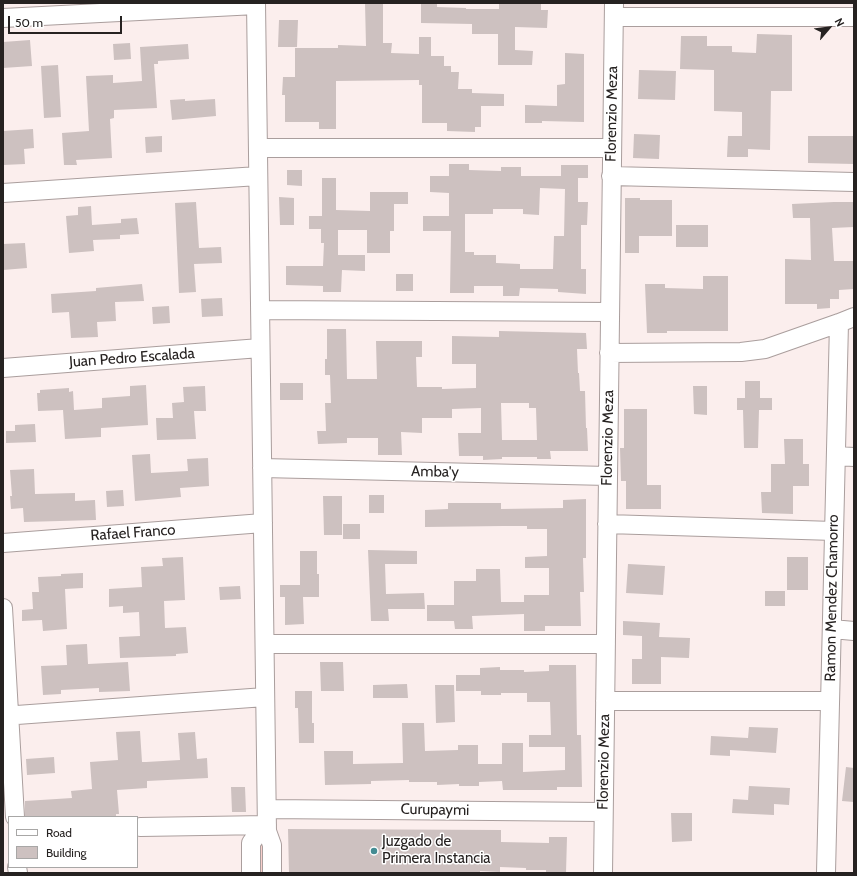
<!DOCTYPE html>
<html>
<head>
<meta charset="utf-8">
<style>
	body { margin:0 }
	#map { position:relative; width:857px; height:876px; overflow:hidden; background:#fbeeed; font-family:Cabin,sans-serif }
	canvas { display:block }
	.frame { position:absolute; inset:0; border:4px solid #262221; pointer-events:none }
	.legend { position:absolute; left:8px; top:816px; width:130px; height:52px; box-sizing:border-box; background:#fff; border:1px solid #a8a7a6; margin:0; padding:5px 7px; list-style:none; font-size:12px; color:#262221 }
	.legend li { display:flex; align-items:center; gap:8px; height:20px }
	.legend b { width:20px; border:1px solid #a8a7a6 }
	.north { position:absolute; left:809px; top:8px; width:40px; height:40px; -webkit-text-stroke:3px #fff; paint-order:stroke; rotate:62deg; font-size:11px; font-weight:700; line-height:16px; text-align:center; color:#262221 }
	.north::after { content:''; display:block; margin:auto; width:14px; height:18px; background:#262221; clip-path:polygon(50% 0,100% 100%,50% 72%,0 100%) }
	.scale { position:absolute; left:8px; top:16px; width:114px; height:18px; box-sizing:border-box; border:2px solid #262221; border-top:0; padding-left:5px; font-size:12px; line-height:14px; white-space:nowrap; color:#262221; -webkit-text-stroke:3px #fff; paint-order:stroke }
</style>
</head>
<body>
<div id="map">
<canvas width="857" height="876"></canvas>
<div class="frame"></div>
<ul class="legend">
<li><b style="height:5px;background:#fff"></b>Road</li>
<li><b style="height:11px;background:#cdc1c0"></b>Building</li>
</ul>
<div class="north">N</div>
<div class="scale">50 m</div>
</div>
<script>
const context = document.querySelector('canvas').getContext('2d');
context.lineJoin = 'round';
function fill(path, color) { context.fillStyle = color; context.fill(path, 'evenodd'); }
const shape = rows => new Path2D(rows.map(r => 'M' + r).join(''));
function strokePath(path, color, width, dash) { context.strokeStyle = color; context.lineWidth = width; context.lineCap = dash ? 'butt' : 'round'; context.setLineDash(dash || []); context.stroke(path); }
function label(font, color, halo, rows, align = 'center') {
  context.font = font + ' Cabin,sans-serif'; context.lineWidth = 3; context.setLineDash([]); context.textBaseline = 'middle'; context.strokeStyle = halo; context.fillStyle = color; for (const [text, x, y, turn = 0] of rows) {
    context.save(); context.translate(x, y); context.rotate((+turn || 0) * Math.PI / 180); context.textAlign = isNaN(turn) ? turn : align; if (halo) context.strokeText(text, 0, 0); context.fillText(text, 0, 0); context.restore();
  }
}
const green = shape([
	[260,843,263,843,265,873,259,873]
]);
const building = shape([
	[365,3,383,3,383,43,392,43,391,53,419,54,419,37,431,37,431,56,444,56,444,66,451,66,451,72,459,72,458,89,472,89,472,93,504,94,504,106,481,106,481,127,475,127,475,132,447,131,447,123,422,123,422,85,419,85,419,80,336,81,336,129,319,129,319,122,285,122,285,95,282,95,283,77,295,77,295,48,338,48,338,45,366,46],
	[421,3,437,3,437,7,466,8,466,9,499,9,499,3,541,3,541,10,548,10,547,28,515,27,515,50,533,51,532,65,498,65,498,34,472,34,472,24,421,23],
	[279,20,298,20,297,47,278,47],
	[757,34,792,35,792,91,771,91,770,150,748,149,748,157,727,157,728,136,742,136,742,112,714,111,714,70,680,69,681,36,707,36,707,46,732,46,732,52,756,53],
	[30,40,32,66,3,68,3,42],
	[130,43,131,59,114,60,113,44],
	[188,44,189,59,158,61,158,64,154,64,157,108,114,110,114,118,110,119,112,158,76,160,77,165,64,165,62,133,89,131,86,76,113,75,113,83,142,81,140,47],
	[565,53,584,54,584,122,542,121,542,123,525,123,525,105,557,106,557,85,565,84],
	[58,65,61,117,44,118,41,66],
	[639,70,676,71,675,100,638,99],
	[185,99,185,101,215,99,216,116,172,120,170,100],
	[33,129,34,148,24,149,25,164,3,165,3,131],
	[634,134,660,135,659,159,633,158],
	[162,136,162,152,146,153,145,137],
	[808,136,854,136,854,164,808,163],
	[449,164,469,164,469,170,501,171,501,167,521,167,521,176,561,176,561,165,588,165,588,178,578,178,578,202,588,202,587,225,581,225,581,269,586,269,586,294,558,292,558,289,520,288,519,296,503,296,503,286,474,286,474,293,450,293,451,231,423,231,423,216,449,216,449,193,430,192,430,176,449,176],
	[540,188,565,189,564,236,554,236,553,269,520,269,520,264,496,263,496,255,474,255,474,252,465,252,465,214,493,214,493,209,523,209,523,214,539,215],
	[287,170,302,170,302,186,287,185],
	[322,178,336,178,336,210,370,211,370,192,408,192,408,204,394,204,394,231,390,231,390,253,367,253,367,230,338,230,338,255,365,255,365,271,342,270,341,292,323,292,323,286,286,285,286,266,323,266,324,243,321,243,321,229,309,229,309,216,322,216],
	[279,197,294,198,294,225,280,225],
	[625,198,640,198,640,200,672,200,672,236,639,236,639,253,625,253],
	[196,202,199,248,221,247,222,263,194,264,196,292,179,293,175,203],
	[834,202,854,202,854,227,832,228,834,261,854,261,854,289,839,290,839,299,830,299,830,308,817,309,817,304,785,304,785,259,811,260,810,218,793,218,792,204],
	[91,206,92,225,121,223,121,219,137,218,139,234,120,235,120,239,93,240,94,251,69,253,66,216,78,215,78,207],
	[676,225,708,225,708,247,676,247],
	[25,243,27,268,3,270,3,244],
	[396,274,413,274,413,291,396,291],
	[703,276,728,276,728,331,667,331,667,333,647,333,645,284,665,284,665,288,703,289],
	[142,284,144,301,115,302,116,321,97,322,98,337,71,338,69,312,52,313,51,294,96,291,96,288],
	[222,298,223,316,202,317,201,299],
	[169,306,170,323,153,324,152,307],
	[327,329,346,329,347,379,377,379,376,341,422,341,422,357,416,357,417,387,442,387,442,389,476,388,476,364,452,364,452,336,499,337,499,331,586,333,587,349,577,349,578,373,579,373,580,391,585,391,586,428,587,428,588,451,550,451,551,459,537,459,537,457,502,457,502,459,483,460,483,456,459,456,458,433,481,433,481,408,452,409,452,418,422,418,422,433,401,432,402,455,378,455,378,438,347,438,347,443,318,444,317,431,326,431,325,403,331,403,330,375,325,375,325,359,327,359],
	[501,403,529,403,529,408,536,408,537,440,502,440],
	[745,381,760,381,760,398,772,398,772,410,759,410,758,448,744,448,743,410,737,410,737,398,745,398],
	[280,383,303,383,303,400,280,400],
	[146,385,148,425,101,428,101,437,65,439,63,410,38,411,37,393,40,393,40,390,69,388,69,392,73,391,74,410,102,408,102,398,130,396,130,386],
	[205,386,206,411,194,411,196,439,157,440,156,418,173,418,172,403,184,402,183,387],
	[693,386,707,386,707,415,694,414],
	[624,409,647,409,647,485,661,485,661,509,626,509,626,481,621,481,620,448,624,448],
	[35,424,36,442,6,443,6,431,15,431,15,425],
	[784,439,803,439,803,464,809,464,809,486,793,486,793,514,762,513,761,492,771,492,771,464,785,464],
	[150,454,151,473,188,471,187,459,208,458,209,486,180,488,181,497,135,501,132,455],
	[34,469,35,494,75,493,75,501,95,500,96,520,24,522,23,508,11,509,10,496,12,496,10,470],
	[123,490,124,506,107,507,106,491],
	[369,495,384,495,384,513,369,513],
	[323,496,342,496,342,535,324,535],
	[586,499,586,558,583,558,584,592,580,592,581,626,545,626,545,631,524,631,524,614,472,616,473,629,455,629,454,621,427,621,427,605,454,605,454,581,476,581,476,569,500,569,501,602,524,602,524,595,549,595,549,568,525,568,525,557,547,556,547,529,527,529,527,526,503,526,425,527,425,510,448,509,448,503,501,503,501,509,563,508,563,500],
	[343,524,360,524,360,539,343,539],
	[368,550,417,551,417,564,385,564,386,594,424,593,425,609,388,609,389,621,371,621],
	[300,551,317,551,317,574,319,574,319,597,303,597,304,624,285,625,285,597,280,597,280,585,300,585],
	[183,557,185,600,164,601,165,628,186,627,188,653,176,654,176,656,120,658,119,637,140,636,139,612,123,613,123,606,109,607,109,589,142,587,141,567,163,566,162,558],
	[787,557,808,557,808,590,787,590],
	[628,564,665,566,663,595,626,593],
	[83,573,83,588,65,589,67,629,43,631,42,620,22,621,22,610,33,609,32,592,39,592,38,577,61,576,61,574],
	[240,586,241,599,220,600,219,587],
	[765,591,785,591,785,606,765,606],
	[623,621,660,623,659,637,690,638,689,658,661,657,661,684,632,684,632,659,642,659,642,636,623,635],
	[87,644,88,664,128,662,130,691,99,692,99,688,61,690,61,694,43,695,41,666,67,665,66,645],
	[320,662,343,662,344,691,321,691],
	[549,665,576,665,577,735,581,735,582,787,557,787,557,790,503,790,502,781,479,782,479,786,459,786,459,784,437,785,437,782,409,782,409,780,371,781,371,784,325,785,324,751,353,751,353,764,403,763,402,723,424,723,425,751,458,750,458,745,478,745,478,764,502,764,502,743,523,743,523,772,565,770,565,747,529,747,529,735,551,735,550,702,527,702,527,693,501,693,501,695,481,695,481,691,456,691,456,675,480,675,480,668,500,667,500,670,524,670,524,672,549,671],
	[407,684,408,698,373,698,373,685],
	[435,685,454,685,455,722,436,723],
	[295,691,312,691,312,723,314,723,314,743,299,743,298,708,295,708],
	[749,727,778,728,776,753,730,750,730,756,710,755,711,736,748,738],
	[140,731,142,762,146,762,180,760,178,733,195,732,197,759,207,758,208,778,147,781,147,788,117,790,119,814,116,814,116,817,25,817,25,801,72,798,71,791,92,789,90,762,118,760,116,732],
	[54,757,55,773,27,775,26,759],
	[846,767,854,768,854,802,842,801],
	[749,786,790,788,789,805,774,804,774,815,732,813,733,799,748,800],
	[231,787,245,787,246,812,232,812],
	[671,813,692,813,692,841,672,842],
	[288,829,501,830,501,842,549,843,549,837,567,837,566,873,546,873,546,870,526,870,526,868,500,867,500,872,480,871,480,873,289,873]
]);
const minor = shape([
	[256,3,267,831,272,845,272,873],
	[614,17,854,17],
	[3,18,256,5],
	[258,148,612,148],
	[611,176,854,182],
	[3,193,258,176],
	[260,310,610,312],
	[609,353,741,352,765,349,839,323,854,317],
	[3,368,260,348],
	[836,456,854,457],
	[262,468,608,476],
	[607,524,834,531],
	[3,543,263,523],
	[3,608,15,817],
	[832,629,854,631],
	[265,644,606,644],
	[605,701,830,701],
	[3,716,265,697],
	[267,809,603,812],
	[140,827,267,825],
	[17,867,18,873],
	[251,873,251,843,256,836,267,831],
	[603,873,614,3],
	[826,873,839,323]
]);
const markers = [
	[374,851,4,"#448c93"]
];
const streetNames = [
	["Florenzio Meza",612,114,-89],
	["Juan Pedro Escalada",132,358,-4],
	["Florenzio Meza",608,438,-89],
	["Amba'y",435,472,1],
	["Rafael Franco",133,533,-4],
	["Ramon Mendez Chamorro",832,598,-89],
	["Florenzio Meza",604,762,-89],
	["Curupaymi",435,810,1]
];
const poiNames = [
	["Juzgado de",382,842],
	["Primera Instancia",382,859]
];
fill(green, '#f8cfcb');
fill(building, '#cdc1c0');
strokePath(minor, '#aa9e9d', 20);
strokePath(minor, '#fff', 18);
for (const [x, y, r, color] of markers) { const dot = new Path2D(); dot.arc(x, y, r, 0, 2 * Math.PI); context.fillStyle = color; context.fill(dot); strokePath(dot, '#fff', 1.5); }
label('15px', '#262221', '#fff', streetNames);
label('15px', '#262221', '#fff', poiNames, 'left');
</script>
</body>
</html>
